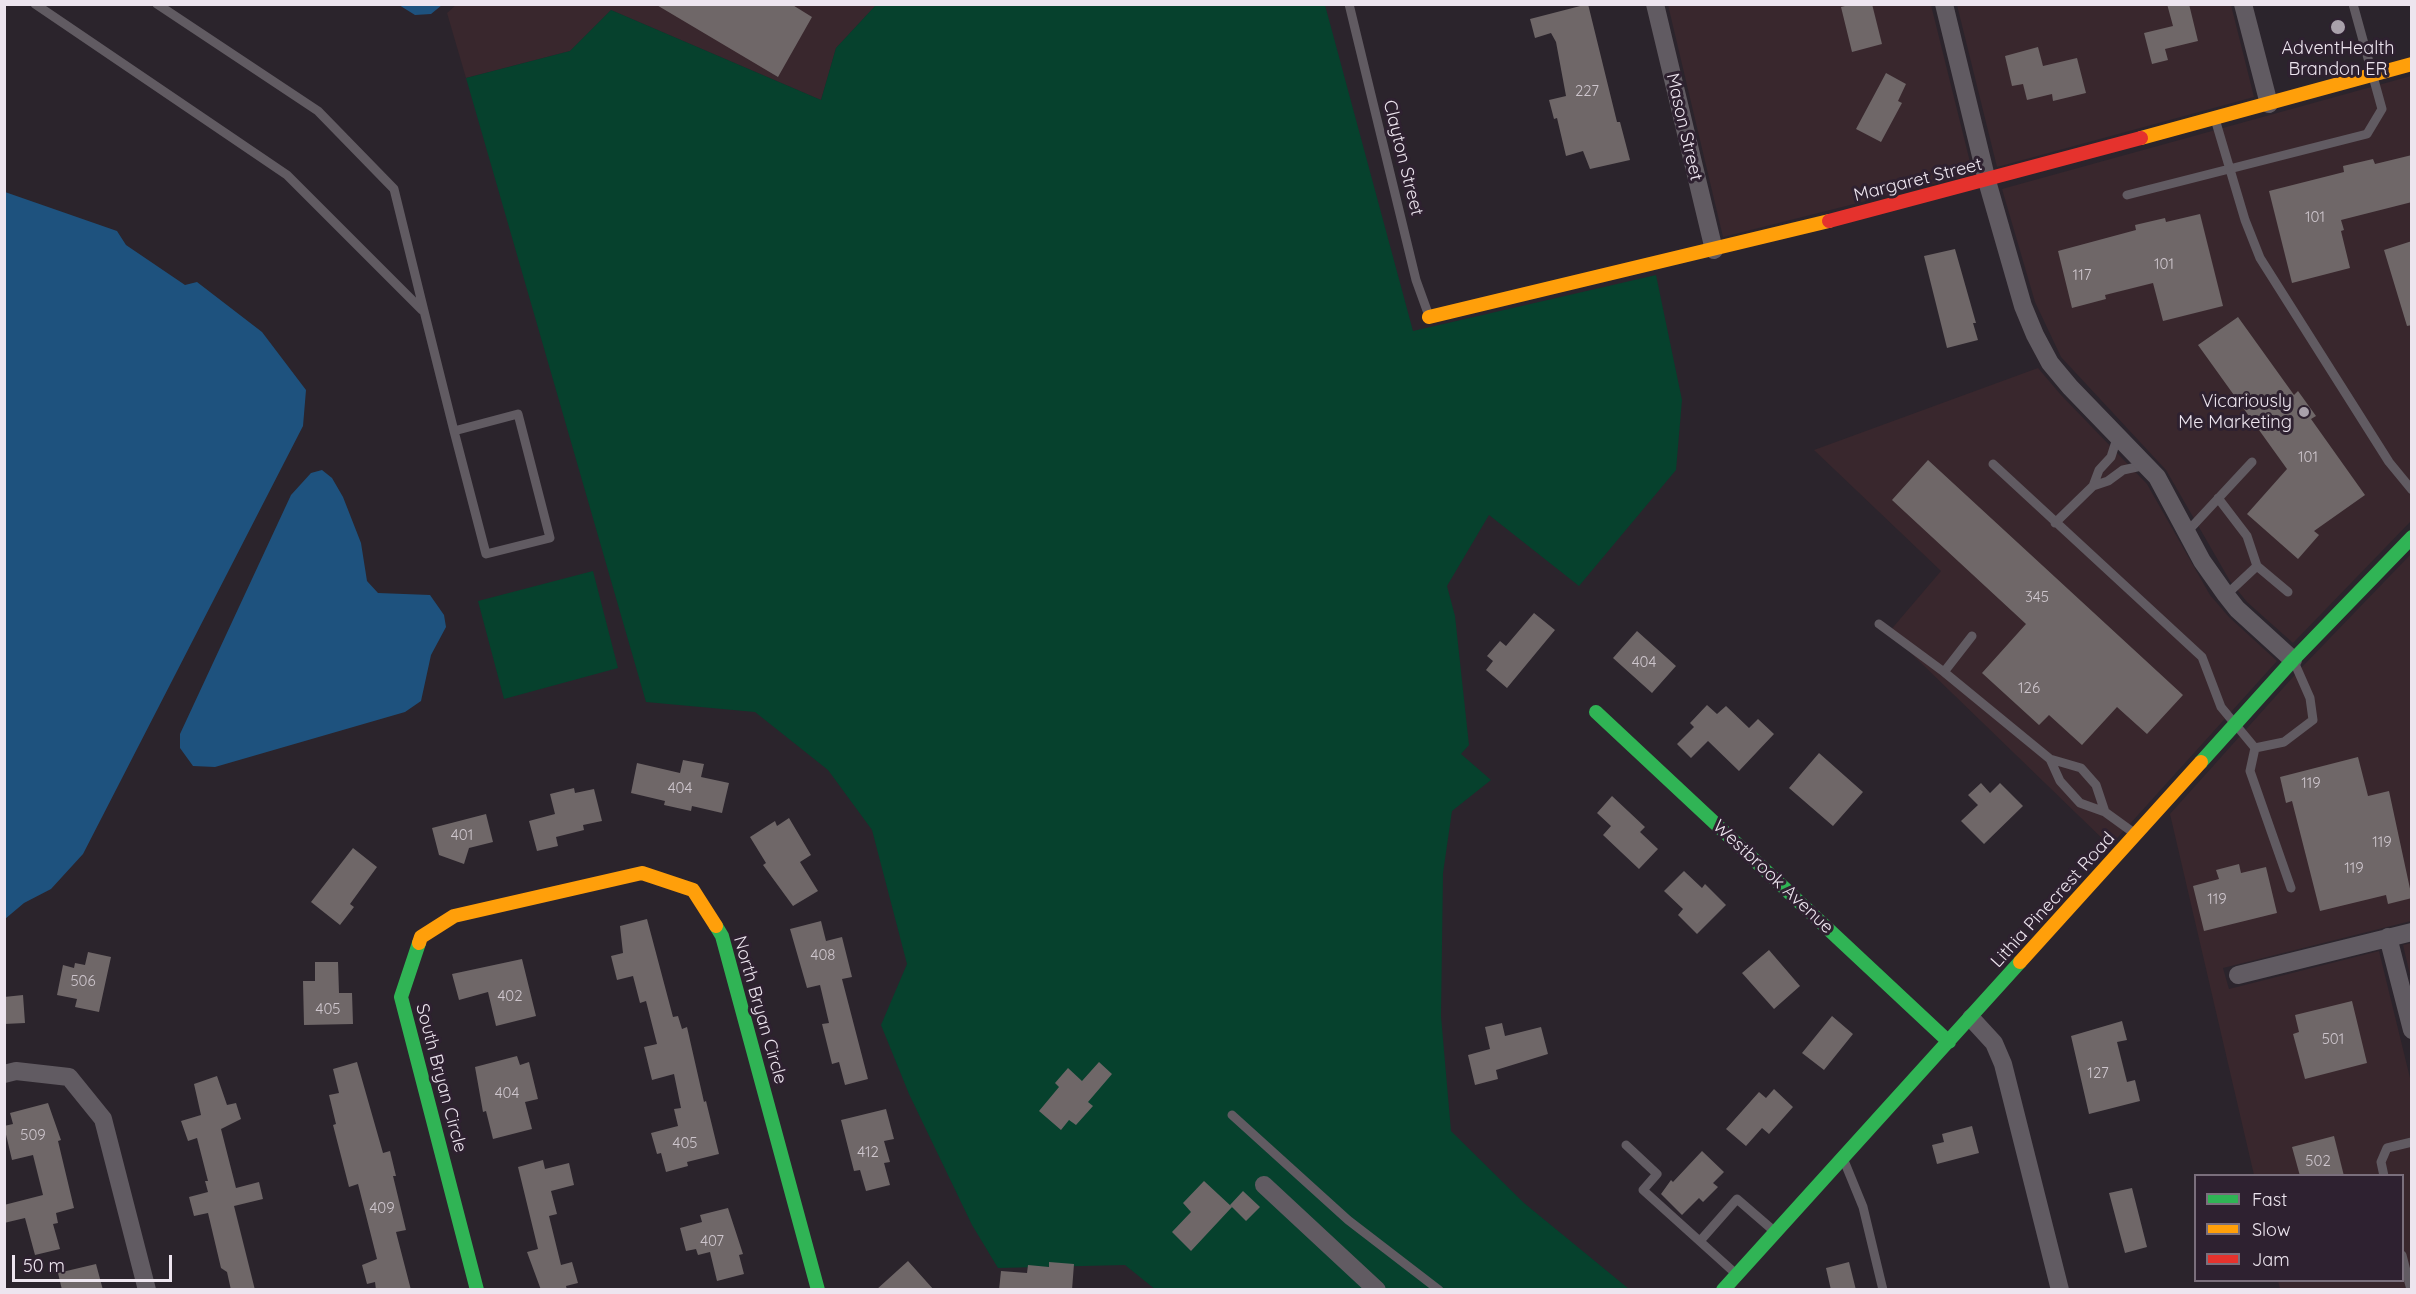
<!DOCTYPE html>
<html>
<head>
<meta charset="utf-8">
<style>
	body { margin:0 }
	#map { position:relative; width:2416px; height:1294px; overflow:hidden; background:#2b242c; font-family:Quicksand,sans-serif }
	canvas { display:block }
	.frame { position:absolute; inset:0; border:6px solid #ede5ef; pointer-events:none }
	.legend { position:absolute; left:2194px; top:1174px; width:210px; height:108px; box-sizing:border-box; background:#2e2130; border:2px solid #7a6f7c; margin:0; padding:8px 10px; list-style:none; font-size:18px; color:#ede5ef }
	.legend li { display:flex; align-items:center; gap:12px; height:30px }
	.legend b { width:30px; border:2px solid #7a6f7c }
	.scale { position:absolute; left:12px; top:1255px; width:160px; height:27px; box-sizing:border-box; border:3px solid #ede5ef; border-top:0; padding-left:8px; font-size:18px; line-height:21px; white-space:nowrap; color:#ede5ef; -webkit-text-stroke:4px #2e2130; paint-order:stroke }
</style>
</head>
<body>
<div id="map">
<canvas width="2416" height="1294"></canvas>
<div class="frame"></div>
<ul class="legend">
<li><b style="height:8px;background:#30b455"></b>Fast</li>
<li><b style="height:8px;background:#ff9f0a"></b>Slow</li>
<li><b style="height:8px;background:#e5322d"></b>Jam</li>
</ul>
<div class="scale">50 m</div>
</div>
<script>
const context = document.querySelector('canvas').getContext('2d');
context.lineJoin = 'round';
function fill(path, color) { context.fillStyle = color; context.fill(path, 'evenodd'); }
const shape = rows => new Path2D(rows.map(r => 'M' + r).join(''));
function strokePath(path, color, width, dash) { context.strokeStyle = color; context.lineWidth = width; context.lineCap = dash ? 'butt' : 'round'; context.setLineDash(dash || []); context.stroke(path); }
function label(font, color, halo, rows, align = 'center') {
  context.font = font + ' Quicksand,sans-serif'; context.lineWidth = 6; context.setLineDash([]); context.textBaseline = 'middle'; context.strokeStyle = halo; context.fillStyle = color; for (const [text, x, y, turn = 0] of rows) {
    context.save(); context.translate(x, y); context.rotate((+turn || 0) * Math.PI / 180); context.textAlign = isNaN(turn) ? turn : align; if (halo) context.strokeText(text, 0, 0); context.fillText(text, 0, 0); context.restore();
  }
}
const commercial = shape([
	[457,4,876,5,836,48,821,100,611,10,570,51,466,78,447,13],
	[1668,5,1931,5,1973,174,1723,237],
	[1957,5,2231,5,2254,97,1997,167],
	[2411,76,2411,521,2293,643,2247,602,2230,581,2166,470,2061,357,2035,302,2002,189],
	[2038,368,2061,395,2147,484,2210,595,2229,617,2277,661,2110,846,1889,632,1941,571,1814,450],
	[2411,554,2411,921,2223,968,2229,989,2379,951,2411,1082,2411,1289,2280,1289,2278,1281,2402,1280,2402,1176,2254,1175,2170,814,2302,667],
	[2411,943,2412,943,2411,979,2403,945]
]);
const green = shape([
	[876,5,1325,5,1413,331,1656,275,1682,400,1676,470,1579,586,1489,515,1447,586,1455,616,1469,745,1461,754,1491,780,1452,811,1443,873,1441,1016,1451,1131,1524,1203,1629,1289,1156,1290,1125,1265,998,1268,972,1225,909,1094,881,1025,907,964,872,830,828,770,755,712,646,702,466,78,570,51,611,10,821,100,836,48],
	[593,571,618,668,504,699,478,601]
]);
const water = shape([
	[399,5,442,5,431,14,415,15],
	[5,192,117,231,126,245,185,285,197,282,262,332,306,390,303,426,83,854,51,889,24,903,5,919],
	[322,470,332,478,343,497,361,543,367,581,378,593,430,595,444,615,446,627,431,655,421,701,405,712,215,767,193,766,180,748,180,734,291,495,311,473]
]);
const building = shape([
	[655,4,791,4,812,17,778,77],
	[1588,4,1617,122,1620,122,1630,160,1590,169,1583,151,1566,156,1557,118,1554,119,1549,100,1566,96,1556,42,1551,33,1535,38,1530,19],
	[1853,4,1872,4,1882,44,1852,52,1841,7],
	[2167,4,2189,4,2198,41,2165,49,2168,60,2152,64,2144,33,2173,26],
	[2038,47,2043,66,2077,58,2086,93,2053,101,2052,94,2027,100,2023,84,2012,86,2005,56],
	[1886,73,1906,84,1898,101,1902,103,1881,142,1856,129],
	[2412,155,2412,202,2341,220,2344,230,2341,231,2350,268,2292,283,2269,191,2344,172,2343,166,2373,159,2375,164],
	[2200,214,2223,306,2163,321,2153,283,2105,295,2106,299,2072,308,2058,251,2136,230,2135,225,2165,218,2166,222],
	[2412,241,2412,325,2407,326,2384,250],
	[1955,249,1976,323,1973,323,1978,340,1947,348,1924,256],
	[2238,317,2294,395,2298,391,2316,416,2311,419,2365,495,2314,531,2319,535,2298,559,2247,514,2287,469,2198,345],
	[1928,460,2183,695,2147,734,2117,707,2082,745,2049,715,2039,725,1982,673,2026,624,1892,500],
	[1534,613,1555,630,1507,688,1486,670,1493,661,1487,656,1500,641,1506,646],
	[1637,631,1676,666,1652,693,1613,658],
	[1707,705,1717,714,1726,706,1749,728,1758,719,1774,734,1739,771,1708,741,1691,758,1677,744,1694,727,1690,723],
	[1819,753,1863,792,1833,826,1789,788],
	[2358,757,2368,796,2389,791,2412,898,2388,904,2386,895,2320,911,2292,801,2286,803,2280,777],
	[683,760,704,764,701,777,729,783,722,813,692,806,691,811,664,805,665,801,631,793,637,763,680,773],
	[1981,783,1990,793,2000,783,2023,806,1984,844,1961,821,1978,805,1968,795],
	[574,788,575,793,594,789,602,821,583,825,584,830,556,837,558,846,537,851,529,821,555,814,550,794],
	[1612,796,1645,827,1640,832,1658,849,1639,869,1603,835,1611,826,1597,813],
	[486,814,493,842,469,848,464,864,439,855,432,828],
	[789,818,811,855,800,862,818,891,793,906,763,865,766,863,750,837,775,821,777,826],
	[353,848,377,867,350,904,354,907,340,925,311,902],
	[2239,864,2241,873,2266,867,2277,913,2204,931,2193,886,2219,879,2216,870],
	[1684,871,1702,888,1705,884,1726,905,1697,934,1678,915,1683,909,1664,891],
	[647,919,673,1017,678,1016,682,1029,687,1027,704,1102,706,1101,719,1154,687,1162,688,1166,666,1172,661,1153,657,1154,651,1133,678,1126,674,1109,681,1108,674,1074,652,1080,644,1047,657,1044,646,1001,640,1003,633,976,617,980,611,956,623,953,620,926],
	[821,921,826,941,842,937,852,977,842,979,868,1079,845,1085,839,1062,832,1064,822,1024,829,1023,820,985,807,988,790,929],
	[1769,950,1800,986,1774,1009,1742,973],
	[88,952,111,957,99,1012,75,1007,77,999,57,995,63,965,74,968,75,963,85,965],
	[522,959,536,1016,496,1026,488,992,459,1000,452,974],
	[315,962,338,962,339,993,352,993,353,1024,304,1025,303,981,315,981],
	[23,995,25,1023,4,1024,4,997],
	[2352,1001,2367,1063,2305,1079,2293,1034,2299,1032,2295,1015],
	[1832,1016,1853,1034,1824,1070,1802,1053],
	[2122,1021,2127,1040,2117,1042,2127,1082,2135,1080,2140,1101,2089,1114,2071,1036],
	[1502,1023,1505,1036,1541,1027,1548,1054,1496,1070,1498,1079,1475,1085,1468,1055,1490,1049,1485,1027],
	[517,1056,520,1065,529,1062,538,1099,525,1102,532,1129,493,1139,486,1111,483,1112,475,1067],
	[357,1062,383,1153,390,1151,396,1176,393,1176,406,1230,396,1232,411,1290,376,1290,375,1282,367,1284,362,1265,377,1259,358,1184,349,1187,333,1125,336,1124,329,1095,339,1093,333,1069],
	[1099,1062,1112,1074,1088,1102,1093,1106,1076,1125,1069,1120,1061,1130,1039,1111,1059,1087,1055,1083,1068,1068,1082,1081],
	[217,1076,227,1105,236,1103,241,1119,221,1129,236,1188,259,1182,263,1199,234,1206,255,1290,231,1290,227,1272,221,1268,208,1213,194,1216,189,1197,208,1192,205,1181,208,1181,197,1138,188,1141,181,1121,201,1115,194,1084],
	[1774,1089,1793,1107,1769,1134,1762,1128,1746,1146,1726,1129,1759,1092,1766,1098],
	[48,1103,61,1140,58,1141,74,1208,56,1213,58,1223,53,1224,60,1249,35,1255,25,1218,4,1223,4,1205,43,1195,33,1155,12,1160,4,1126,13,1124,10,1113],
	[886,1109,894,1139,884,1141,890,1162,884,1163,890,1185,866,1191,860,1170,854,1171,841,1120],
	[1972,1126,1979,1153,1937,1164,1932,1145,1944,1142,1942,1134],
	[2334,1136,2344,1176,2300,1176,2292,1147],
	[1702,1151,1724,1172,1713,1183,1718,1187,1703,1202,1699,1198,1682,1215,1661,1194,1671,1180,1673,1182],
	[543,1160,545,1169,569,1163,574,1185,551,1191,557,1214,549,1216,561,1265,572,1262,578,1283,566,1286,567,1290,541,1290,527,1252,538,1249,518,1167],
	[1204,1181,1232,1207,1191,1251,1172,1232,1191,1212,1183,1203],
	[2132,1188,2147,1247,2125,1253,2109,1193],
	[1243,1191,1260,1207,1246,1221,1230,1205],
	[728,1208,743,1254,739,1255,744,1274,717,1281,710,1252,698,1255,696,1249,686,1251,680,1228,702,1222,700,1215],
	[908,1261,934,1290,876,1290],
	[1049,1262,1074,1264,1072,1290,999,1290,1001,1271,1027,1273,1028,1265,1049,1267],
	[1849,1262,1856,1290,1831,1290,1826,1268],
	[96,1264,103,1290,62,1290,58,1273]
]);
const lane = shape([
	[35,4,287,175,422,310],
	[157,4,318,111,394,189,424,311,454,431,486,554,550,538,518,414,454,431],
	[1349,4,1416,280,1429,316],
	[2215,119,2245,220,2260,258,2389,462,2412,490],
	[2127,195,2367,134,2382,109,2353,4],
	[1993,464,2202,657,2221,707,2255,748,2284,742,2313,720,2310,698,2295,664],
	[2093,486,2108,481,2123,470,2146,465],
	[2218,498,2247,536,2257,566,2226,595],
	[2055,523,2093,486,2099,470,2111,457,2118,435],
	[2187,532,2252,462],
	[2257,566,2288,592],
	[1879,624,1944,672,2050,759,2081,768,2096,785,2105,812],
	[1944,672,1972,636],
	[2255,748,2250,771,2291,888],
	[2050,759,2060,781,2080,803,2105,812,2134,833],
	[1232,1115,1348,1220,1439,1290],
	[1626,1145,1657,1174,1643,1190,1735,1273],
	[1845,1163,1863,1207,1883,1290],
	[2384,1176,2381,1162,2387,1148,2412,1142],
	[1700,1241,1737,1199,1774,1231],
	[2402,1255,2411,1290]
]);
const street = shape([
	[1655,4,1714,250],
	[1944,4,1987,181,2023,306,2035,335,2050,363,2070,387,2157,477,2202,561,2226,595,2237,609,2293,660],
	[2243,4,2269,104],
	[2388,937,2412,1030],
	[2238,975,2412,932],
	[1971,1018,1994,1043,2003,1064,2060,1290],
	[4,1074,16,1071,69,1077,103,1119,147,1290],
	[1264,1185,1377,1290]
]);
const fast = shape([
	[1596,712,1949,1042],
	[2201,762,2293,660,2412,537],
	[716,926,722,936,818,1290],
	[419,943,401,997,477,1290],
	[1723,1290,2020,962]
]);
const slow = shape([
	[2141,138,2412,64],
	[1429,317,1829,221],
	[419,943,421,937,454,916,642,873,693,890,716,926],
	[2020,962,2201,762]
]);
const jam = shape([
	[1829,221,2141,138]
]);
const markers = [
	[2338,27,8,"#a9a1ab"],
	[2304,412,6,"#a9a1ab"]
];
const numberNames = [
	["227",1587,91],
	["101",2315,217],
	["101",2164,264],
	["117",2082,275],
	["101",2308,457],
	["345",2037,597],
	["404",1644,662],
	["126",2029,688],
	["119",2311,783],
	["404",680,788],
	["401",462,835],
	["119",2382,842],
	["119",2354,868],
	["119",2217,899],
	["408",823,955],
	["506",83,981],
	["402",510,996],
	["405",328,1009],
	["501",2333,1039],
	["127",2098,1073],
	["404",507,1093],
	["509",33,1135],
	["405",685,1143],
	["412",868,1152],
	["502",2318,1161],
	["409",382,1208],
	["407",712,1241]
];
const poiNames = [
	["AdventHealth",2338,49],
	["Brandon ER",2338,70],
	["Vicariously",2292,402,"right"],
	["Me Marketing",2292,423,"right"]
];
const streetNames = [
	["Mason Street",1684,127,77],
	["Clayton Street",1403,158,76],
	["Margaret Street",1918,180,-14],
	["Westbrook Avenue",1773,877,43],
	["Lithia Pinecrest Road",2053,900,-48],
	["North Bryan Circle",760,1010,74],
	["South Bryan Circle",441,1078,75]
];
fill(commercial, '#39272d');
fill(green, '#06412d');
fill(water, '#1e527e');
fill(building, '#6f6768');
strokePath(lane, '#615b62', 9);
strokePath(street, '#615b62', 18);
strokePath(fast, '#30b455', 14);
strokePath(slow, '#ff9f0a', 14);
strokePath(jam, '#e5322d', 14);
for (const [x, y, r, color] of markers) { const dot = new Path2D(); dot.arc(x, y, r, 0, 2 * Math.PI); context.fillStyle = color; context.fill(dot); strokePath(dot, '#2e2130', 2); }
label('15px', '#cec6cd', null, numberNames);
label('18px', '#ede5ef', '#2e2130', poiNames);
label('18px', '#ede5ef', '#2e2130', streetNames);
</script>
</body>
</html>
